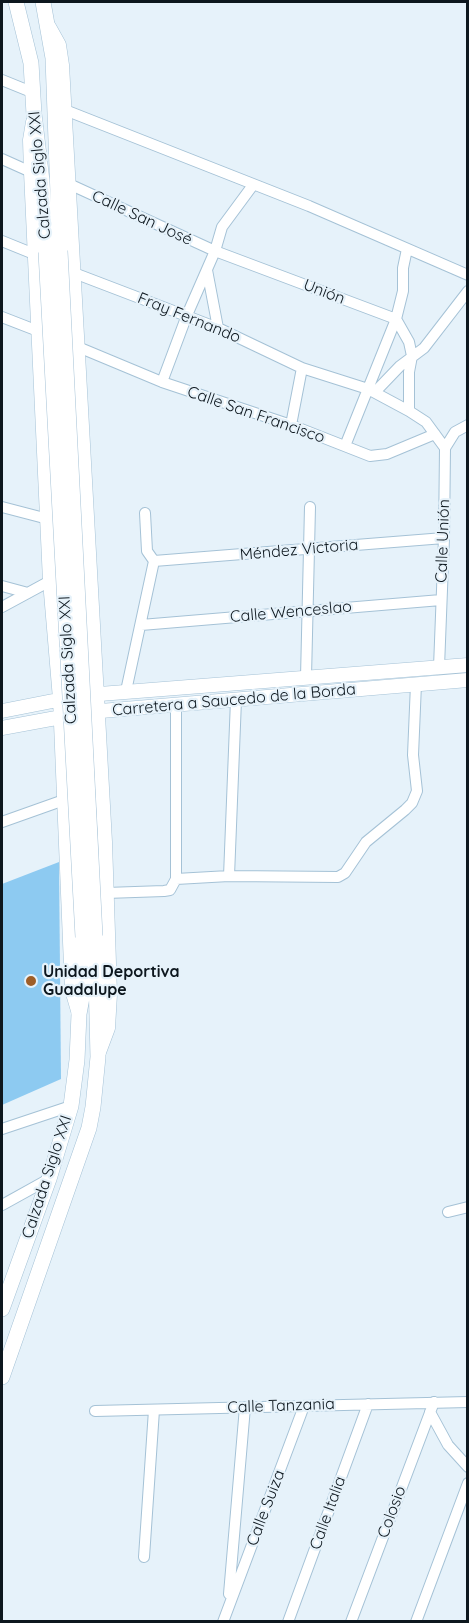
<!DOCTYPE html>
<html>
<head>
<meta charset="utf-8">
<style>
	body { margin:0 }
	#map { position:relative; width:469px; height:1623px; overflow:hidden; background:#e6f2fa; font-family:Quicksand,sans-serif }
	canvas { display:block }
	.frame { position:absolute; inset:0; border:3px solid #0d171e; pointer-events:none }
</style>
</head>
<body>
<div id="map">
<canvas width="469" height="1623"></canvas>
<div class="frame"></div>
</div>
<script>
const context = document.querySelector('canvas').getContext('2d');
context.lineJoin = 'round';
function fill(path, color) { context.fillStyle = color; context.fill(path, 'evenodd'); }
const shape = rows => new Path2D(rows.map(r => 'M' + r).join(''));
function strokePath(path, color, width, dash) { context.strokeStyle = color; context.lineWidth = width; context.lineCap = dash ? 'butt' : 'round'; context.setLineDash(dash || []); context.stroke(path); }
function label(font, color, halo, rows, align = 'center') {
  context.font = font + ' Quicksand,sans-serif'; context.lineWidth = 4.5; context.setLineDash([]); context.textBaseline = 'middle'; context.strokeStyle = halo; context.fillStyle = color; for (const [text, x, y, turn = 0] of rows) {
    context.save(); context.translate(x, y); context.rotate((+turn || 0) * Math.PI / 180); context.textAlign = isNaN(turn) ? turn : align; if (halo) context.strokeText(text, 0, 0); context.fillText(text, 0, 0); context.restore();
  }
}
const green = shape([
	[59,862,61,1079,2,1105,2,884]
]);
const minor = shape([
	[2,80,34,93],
	[65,110,309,206,468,275],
	[2,159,31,172],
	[69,184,215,251,396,319,409,342,412,356,409,372,409,411,426,422,445,448],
	[2,241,34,254],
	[207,270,218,328],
	[74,273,218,328,302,368,368,389,409,411],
	[2,317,38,331],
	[78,347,162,382,291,425,370,456,387,454,435,434],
	[162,382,187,315,215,251,222,227,253,185],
	[375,392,400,366,424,348,468,291],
	[291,425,302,368],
	[345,446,396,319,403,291,403,268,407,249],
	[2,507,48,519],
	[154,561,444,538],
	[2,586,28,593],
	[2,607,50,581],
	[141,625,441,600],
	[439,667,444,538,445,448,455,432,468,425],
	[306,677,310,507],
	[126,691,154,561,147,551,145,513],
	[176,705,176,879],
	[2,822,64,800],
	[229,876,236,700],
	[106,893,164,891,170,890,176,879,229,876,338,877,345,873,366,842,405,810,412,803,417,791,413,755,416,684],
	[2,1129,71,1106],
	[2,1205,49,1179],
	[448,1212,468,1207],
	[95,1411,468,1402],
	[430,1412,448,1445,468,1467],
	[144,1557,154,1410],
	[229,1594,245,1407],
	[223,1622,304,1406],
	[288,1622,368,1404],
	[351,1622,434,1402],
	[416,1622,468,1483]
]);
const tertiary = shape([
	[49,27,59,45,62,65,105,842,110,994,108,1028,99,1052],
	[33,122,30,140,31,172,50,581,60,699,72,990,79,1014],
	[87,695,468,665],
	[2,711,68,698],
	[89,712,468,680],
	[2,728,67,716]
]);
const secondary = shape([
	[16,2,31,63,34,114,42,181,46,252],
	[43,2,53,58,60,251],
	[2,1309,49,1179,71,1106,77,1060,79,1014,85,981,83,937],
	[2,1377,89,1128,93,1107,98,1057,95,936]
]);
const secondaryBridge = shape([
	[60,251,95,936],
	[46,252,83,937]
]);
const markers = [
	[31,981,6,"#9e5e28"]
];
const streetNames = [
	["Calzada Siglo XXI",40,175,-95],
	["Calle San José",142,218,25],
	["Unión",324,292,21],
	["Fray Fernando",189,318,22],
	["Calle San Francisco",256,415,19],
	["Calle Unión",443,541,-88],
	["Méndez Victoria",299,550,-5],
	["Calle Wenceslao",291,612,-5],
	["Calzada Siglo XXI",68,660,-93],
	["Carretera a Saucedo de la Borda",234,700,-5],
	["Calzada Siglo XXI",47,1177,-72],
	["Calle Tanzania",281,1406,-2],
	["Calle Suiza",266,1508,-69],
	["Colosio",392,1512,-70],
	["Calle Italia",328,1513,-70]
];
const poiNames = [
	["Unidad Deportiva",43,972],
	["Guadalupe",43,990]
];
fill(green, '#8dcaf1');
strokePath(minor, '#a5c2d6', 12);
strokePath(tertiary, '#a5c2d6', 15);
strokePath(secondary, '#a5c2d6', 16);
strokePath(minor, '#fff', 10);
strokePath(tertiary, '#fff', 14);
strokePath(secondary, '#fff', 15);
strokePath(secondaryBridge, '#a5c2d6', 16, []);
strokePath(secondaryBridge, '#fff', 15);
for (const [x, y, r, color] of markers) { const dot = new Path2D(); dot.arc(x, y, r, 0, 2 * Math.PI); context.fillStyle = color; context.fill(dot); strokePath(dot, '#e6f2fa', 2); }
label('16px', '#0d171e', '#e6f2fa', streetNames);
label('bold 16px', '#0d171e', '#e6f2fa', poiNames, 'left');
</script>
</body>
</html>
